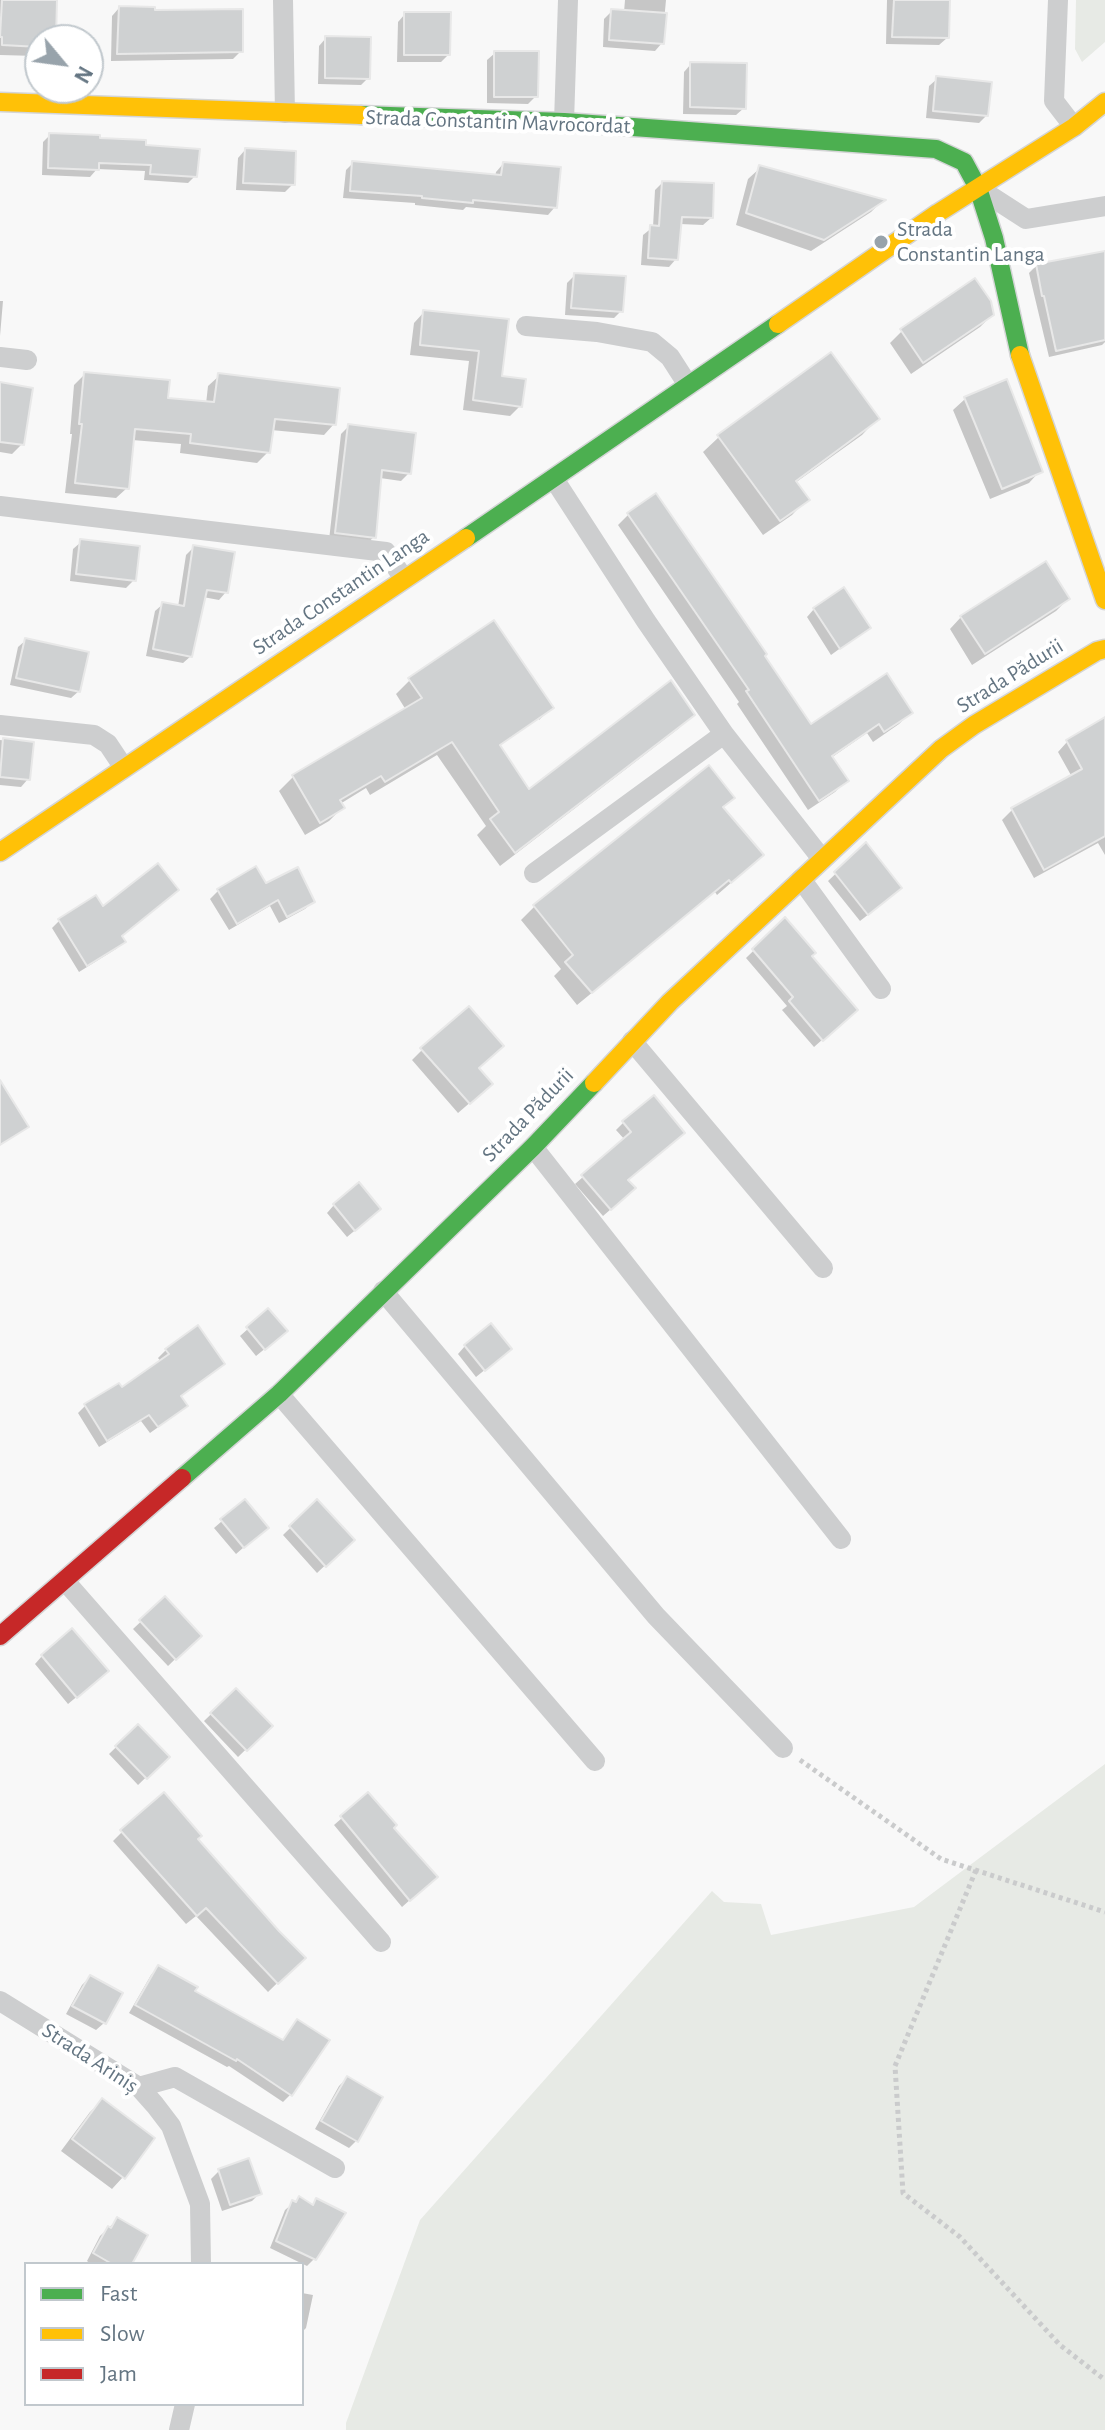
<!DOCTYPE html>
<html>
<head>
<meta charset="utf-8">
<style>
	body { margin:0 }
	#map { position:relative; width:1105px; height:2430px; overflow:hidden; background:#f8f8f8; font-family:"Alegreya Sans",sans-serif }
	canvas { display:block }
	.legend { position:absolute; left:24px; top:2262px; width:280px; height:144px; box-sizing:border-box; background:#fff; border:2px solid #c1c8cd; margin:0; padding:10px 14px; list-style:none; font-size:24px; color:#647582 }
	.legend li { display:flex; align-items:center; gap:16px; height:40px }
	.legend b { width:40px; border:2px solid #c1c8cd }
	.north { position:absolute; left:24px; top:24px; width:80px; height:80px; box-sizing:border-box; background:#fff; border:2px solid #c1c8cd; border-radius:50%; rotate:119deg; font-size:22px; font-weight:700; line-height:32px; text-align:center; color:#647582 }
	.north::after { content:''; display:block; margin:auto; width:28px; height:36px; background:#98a3ab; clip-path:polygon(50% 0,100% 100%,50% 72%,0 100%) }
</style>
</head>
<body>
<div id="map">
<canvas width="1105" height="2430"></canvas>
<ul class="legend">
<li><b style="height:10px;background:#4caf50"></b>Fast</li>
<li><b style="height:10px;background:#ffc107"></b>Slow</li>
<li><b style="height:10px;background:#c62828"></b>Jam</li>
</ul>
<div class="north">N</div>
</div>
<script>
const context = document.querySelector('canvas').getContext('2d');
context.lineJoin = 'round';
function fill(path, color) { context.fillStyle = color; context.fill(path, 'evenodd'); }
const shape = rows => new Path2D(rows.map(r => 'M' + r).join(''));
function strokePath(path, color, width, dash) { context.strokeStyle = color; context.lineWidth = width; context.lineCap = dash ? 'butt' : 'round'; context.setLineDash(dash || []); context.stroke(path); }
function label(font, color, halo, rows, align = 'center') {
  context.font = font + ' "Alegreya Sans",sans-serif'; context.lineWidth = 8; context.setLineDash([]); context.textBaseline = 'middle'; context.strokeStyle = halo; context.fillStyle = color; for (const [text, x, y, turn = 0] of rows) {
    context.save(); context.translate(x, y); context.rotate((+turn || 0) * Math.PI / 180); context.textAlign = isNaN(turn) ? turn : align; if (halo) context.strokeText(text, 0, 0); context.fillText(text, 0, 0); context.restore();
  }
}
const green = shape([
	[1076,0,1105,0,1105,42,1082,62,1075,49],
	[1105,1764,1105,2430,346,2430,346,2423,420,2220,712,1891,724,1902,761,1904,771,1935,914,1907]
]);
const shadow = shape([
	[0,0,56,0,54,40,40,40,40,53,37,56,0,55],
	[625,0,666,0,662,43,655,51,603,47,604,19,612,11,624,12],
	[887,0,948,0,947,38,939,45,886,44],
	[119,8,153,12,241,51,233,59,111,61,112,16],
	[405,14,448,55,441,62,397,62,398,22],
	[326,38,368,78,361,85,318,84,319,46],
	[495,53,536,96,528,104,487,103,487,60],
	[691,64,744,108,736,115,683,114,684,72],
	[937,79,986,116,979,123,926,118,929,86],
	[50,135,144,147,195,176,188,183,144,180,145,171,97,169,90,177,42,175,43,142],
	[245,150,293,184,285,192,236,190,238,158],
	[353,163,495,177,496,172,503,164,555,207,548,215,466,207,463,210,415,205,415,203,343,198,346,170],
	[760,168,882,201,871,212,811,251,736,225,748,179],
	[662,183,711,218,703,225,680,224,676,259,669,267,641,265,643,235,653,227,655,190],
	[1105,260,1105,342,1102,345,1049,357,1029,273,1037,265],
	[575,275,621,311,614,318,565,315,567,283],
	[0,301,3,301,0,336],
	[424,312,507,321,500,378,520,406,510,416,463,410,469,361,410,355,414,323],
	[992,315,980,327,911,374,890,343,902,331],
	[85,374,166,399,206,404,208,386,219,376,334,424,324,435,271,430,268,452,257,463,180,453,181,444,132,440,127,488,116,498,65,493,72,434,70,434,74,385],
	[1006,381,1040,471,1029,483,990,499,953,410,965,399],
	[0,384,22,444,12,454,0,452],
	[877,419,862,435,795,483,807,499,792,515,763,535,703,452,719,437],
	[349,426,409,473,401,481,380,478,374,537,366,544,329,540,341,434],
	[629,514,810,727,910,713,899,724,873,742,867,733,831,758,846,781,835,792,808,810,737,704,739,702,618,525],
	[81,542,134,580,126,588,70,581,73,549],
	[194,547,226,592,219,600,203,597,191,656,183,663,146,656,155,611,163,604,178,607,186,555],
	[1068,599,1056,611,972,665,950,629,961,617],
	[814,609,868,628,831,655,807,617],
	[26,640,79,691,71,698,10,685,18,647],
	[410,680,552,707,539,720,539,716,490,749,529,792,693,715,678,729,500,866,477,835,486,826,437,755,370,795,366,788,340,804,343,807,329,821,305,835,279,791,293,777,406,710,396,694],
	[1105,720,1105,855,1098,843,1034,878,1002,820,1012,810,1072,777,1058,752,1067,742],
	[0,740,32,744,28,779,21,787,0,785],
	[708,768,721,808,748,868,717,895,715,892,577,1005,554,976,561,969,521,920,534,907],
	[866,845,892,896,860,921,828,881],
	[256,869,265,885,313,902,305,909,279,923,270,906,229,930,210,899,218,891],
	[102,909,123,942,116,949,79,972,52,928,59,921],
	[785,920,848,1017,814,1047,782,1010,787,1006,746,958],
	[422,1050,476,1069,480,1094,458,1113,412,1060],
	[624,1122,675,1140,626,1180,626,1196,603,1216,575,1184,625,1140,616,1130],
	[334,1205,371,1217,347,1237,327,1213],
	[268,1311,278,1338,256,1356,240,1336],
	[197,1328,179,1397,178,1413,150,1433,141,1421,99,1447,78,1413,85,1406,121,1390,161,1362,158,1358,166,1350],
	[465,1346,502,1356,476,1377,458,1354],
	[244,1502,258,1535,236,1554,214,1528],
	[317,1502,352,1540,317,1573,283,1535],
	[165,1599,199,1636,168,1666,133,1629],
	[42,1656,98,1679,68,1704,35,1664],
	[236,1690,270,1726,238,1757,204,1721],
	[138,1726,167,1757,138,1785,109,1754],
	[342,1818,392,1828,428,1884,402,1907,334,1825],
	[122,1832,196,1839,303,1958,268,1992,196,1916,186,1924,113,1841],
	[158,1967,192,1992,281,2042,297,2021,291,2094,283,2102,229,2066,227,2067,129,2013,151,1975],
	[90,1977,104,2023,96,2030,66,2014,82,1985],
	[347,2078,356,2141,349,2148,315,2129,339,2086],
	[102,2101,123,2177,112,2189,61,2151,90,2112],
	[248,2161,259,2194,252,2201,222,2211,211,2179,219,2171],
	[299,2198,311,2206,317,2201,315,2258,307,2266,270,2248,285,2210],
	[117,2220,130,2264,91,2264,87,2261,100,2236],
	[302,2293,313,2295,306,2328,302,2332]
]);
const building = shape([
	[2,0,57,0,56,40,40,40,40,47,2,45,2,37,0,37,2,0],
	[894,0,950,0,949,38,892,37,894,0],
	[119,6,155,7,155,10,243,9,243,52,117,54,119,6],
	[611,9,667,13,664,44,609,40,611,9],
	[404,12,451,12,450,55,404,55,404,12],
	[325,36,371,37,370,79,325,78,325,36],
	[494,51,539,51,538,97,494,97,494,51],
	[690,62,747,63,746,109,690,107,690,62],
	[936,76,992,82,988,116,933,111,936,76],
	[49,133,100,135,100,138,146,140,146,145,200,149,197,177,150,174,151,165,99,163,99,170,48,168,49,133],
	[245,148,296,151,295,185,243,183,245,148],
	[352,161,501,175,503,162,561,167,557,208,473,200,473,203,422,198,422,196,350,191,352,161],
	[759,165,886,200,824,240,746,213,759,165],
	[662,181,714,183,713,218,682,217,678,260,648,258,650,225,659,226,662,181],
	[1105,251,1105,340,1056,351,1044,296,1042,296,1036,264,1105,251],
	[574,273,626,276,623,312,571,308,574,273],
	[975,278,991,301,994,315,923,363,900,329,975,278],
	[423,310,509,319,502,376,526,379,522,407,473,400,479,351,420,345,423,310],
	[831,352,880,419,796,481,810,500,780,521,717,435,831,352],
	[84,372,170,380,168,398,214,402,218,373,340,388,336,425,275,419,270,453,190,443,191,434,135,429,129,489,75,483,82,424,79,424,84,372],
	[1007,379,1043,472,1002,489,964,397,1007,379],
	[0,382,33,388,24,445,0,442,0,382],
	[348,424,416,433,411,474,382,470,376,538,335,533,348,424],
	[656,493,767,654,765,656,811,724,887,673,913,713,884,732,879,724,832,756,849,781,819,801,746,691,749,690,627,513,656,493],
	[80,539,140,546,136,581,76,574,80,539],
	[193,545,235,552,228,593,207,590,192,657,153,649,162,602,184,606,193,545],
	[1046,561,1070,599,985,654,960,616,1046,561],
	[844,587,871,628,840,649,813,608,844,587],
	[494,620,554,708,500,745,529,789,671,680,695,715,515,853,490,819,499,812,452,742,385,782,381,776,340,800,345,808,320,823,292,775,422,698,408,678,494,620],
	[25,638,89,652,80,692,16,678,25,638],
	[1105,717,1105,836,1044,870,1011,808,1082,769,1066,740,1105,717],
	[3,738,34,742,30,780,0,777,3,738],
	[709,765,735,798,723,807,764,855,731,883,729,880,592,993,565,962,573,955,533,905,709,765],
	[866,842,902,888,868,915,834,872,866,842],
	[158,863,179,890,122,936,126,942,87,966,58,919,96,895,103,906,158,863],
	[256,866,266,883,298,867,315,902,287,917,278,900,237,924,217,889,256,866],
	[785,917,816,953,812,956,858,1010,823,1041,789,1001,793,997,752,949,785,917],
	[469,1006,504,1046,479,1068,493,1084,470,1104,420,1048,469,1006],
	[0,1080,29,1127,0,1145,0,1080],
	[654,1095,685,1133,628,1180,636,1188,611,1210,581,1175,631,1132,622,1121,654,1095],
	[359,1182,381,1209,355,1231,333,1204,359,1182],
	[268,1308,288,1331,265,1350,246,1327,268,1308],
	[491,1323,512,1349,485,1371,464,1345,491,1323],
	[198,1325,225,1364,181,1396,188,1406,158,1427,149,1415,107,1441,84,1404,119,1383,122,1387,169,1354,165,1349,198,1325],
	[245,1499,269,1528,244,1548,220,1519,245,1499],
	[317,1499,355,1540,326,1567,289,1526,317,1499],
	[165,1596,202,1636,176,1660,139,1620,165,1596],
	[72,1628,109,1671,77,1698,41,1655,72,1628],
	[236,1688,273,1726,247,1751,210,1713,236,1688],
	[138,1724,170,1757,147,1779,115,1746,138,1724],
	[164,1792,202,1836,198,1839,279,1931,306,1958,278,1984,206,1908,197,1916,120,1830,164,1792],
	[368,1792,397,1825,394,1828,438,1877,410,1901,340,1816,368,1792],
	[158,1965,198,1987,195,1991,283,2040,297,2019,330,2040,292,2096,237,2059,236,2061,135,2005,158,1965],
	[90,1975,123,1993,106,2024,72,2006,90,1975],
	[347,2076,383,2097,358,2142,321,2121,347,2076],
	[102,2098,155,2138,125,2179,72,2139,102,2098],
	[249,2158,262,2194,230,2205,218,2169,249,2158],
	[299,2196,313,2205,316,2198,346,2213,316,2260,276,2241,292,2200,296,2202,299,2196],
	[117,2217,148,2235,132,2264,112,2264,93,2253,108,2226,111,2228,117,2217]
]);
const path = shape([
	[800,1760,941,1859,1105,1912],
	[976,1870,895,2066,903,2193,960,2237,1060,2345,1105,2380]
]);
const street = shape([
	[283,0,285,113],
	[1058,0,1054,101,1074,127],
	[564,122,568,0],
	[978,188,1026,219,1105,206],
	[526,326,597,332,652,342,670,357,688,385],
	[0,357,27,360],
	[554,479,646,621,724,734,822,859],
	[0,506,386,552,404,579],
	[0,725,94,735,108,744,124,768],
	[534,873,724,734],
	[801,879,881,989],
	[632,1041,823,1268],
	[533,1147,841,1539],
	[383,1291,656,1616,783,1748],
	[279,1394,595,1761],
	[65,1581,381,1942],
	[0,2001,139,2087,155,2105,171,2126,200,2204,201,2264],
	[139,2087,175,2077,335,2168],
	[179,2430,185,2404]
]);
const fast = shape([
	[361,115,564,122,936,149,964,162,978,188,994,238,1020,355],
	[466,538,778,324],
	[182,1478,279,1394,533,1147,594,1083]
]);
const slow = shape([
	[0,102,361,115],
	[778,324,938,213,1074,127,1105,102],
	[1020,355,1105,600],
	[0,852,466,538],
	[594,1083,670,1002,941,749,974,725,1097,651,1105,649]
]);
const jam = shape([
	[0,1636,182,1478]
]);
const markers = [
	[881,242,8,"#98a3ab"]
];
const streetNames = [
	["Strada Constantin Mavrocordat",498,122,2],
	["Strada Constantin Langa",341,592,-34],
	["Strada Pădurii",1010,676,-32],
	["Strada Pădurii",528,1115,-46],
	["Strada Ariniș",90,2058,33]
];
const poiNames = [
	["Strada",897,229],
	["Constantin Langa",897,254]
];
fill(green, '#e7eae5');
fill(shadow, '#0003');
fill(building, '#cfd1d2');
strokePath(building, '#e8e8e8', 2);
strokePath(fast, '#d4d5d6', 21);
strokePath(slow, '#d4d5d6', 21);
strokePath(jam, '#d4d5d6', 21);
strokePath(path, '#cacbcc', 5, [4, 4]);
strokePath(street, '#cdcecf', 20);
strokePath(fast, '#4caf50', 18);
strokePath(slow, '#ffc107', 18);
strokePath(jam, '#c62828', 18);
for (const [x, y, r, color] of markers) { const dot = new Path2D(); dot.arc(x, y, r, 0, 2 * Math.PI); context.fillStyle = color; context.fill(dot); strokePath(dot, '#fff', 3); }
label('22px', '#647582', '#fff', streetNames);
label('22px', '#647582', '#fff', poiNames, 'left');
</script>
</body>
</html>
